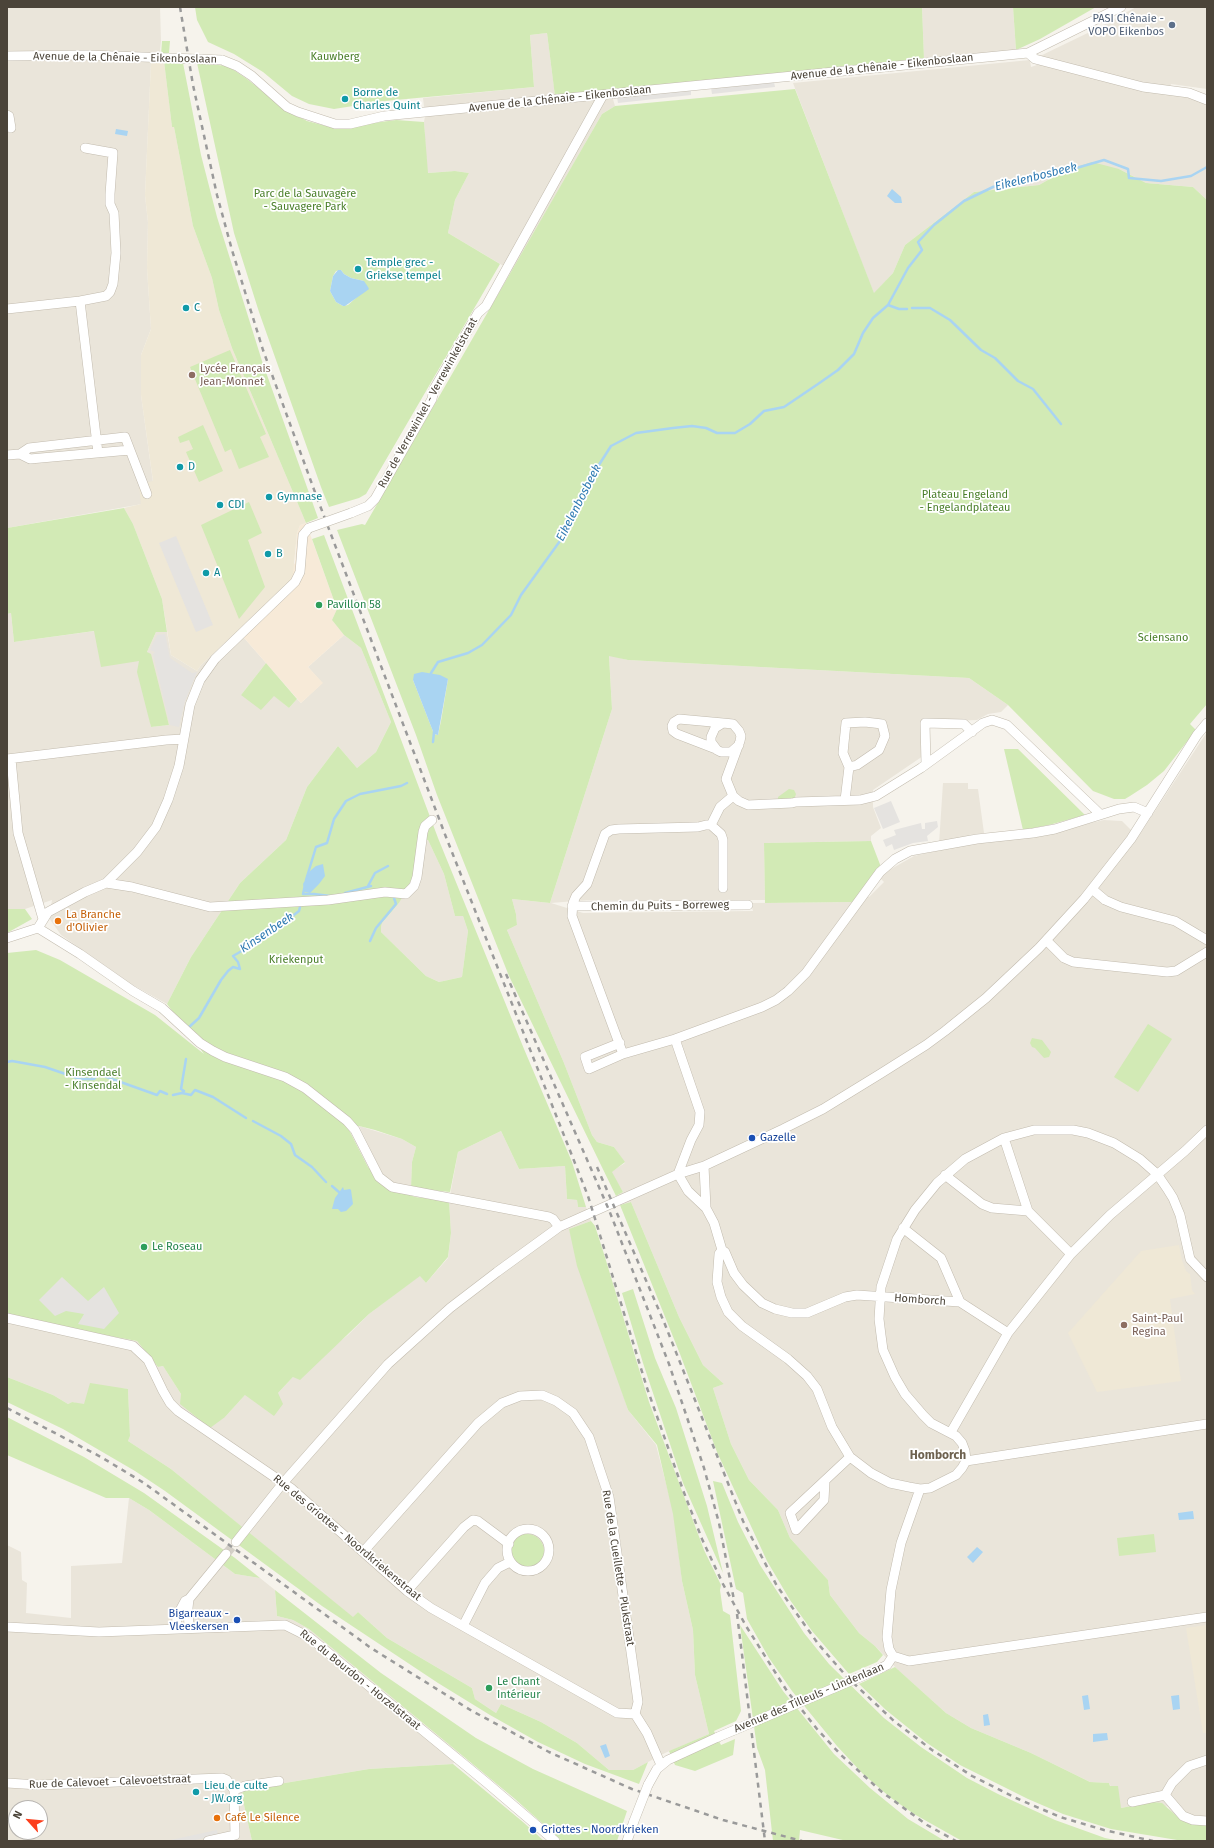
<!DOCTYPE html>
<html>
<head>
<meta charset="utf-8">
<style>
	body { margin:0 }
	#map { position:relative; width:1214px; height:1848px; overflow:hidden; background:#f6f3ec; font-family:"Fira Sans",sans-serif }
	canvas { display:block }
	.frame { position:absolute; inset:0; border:8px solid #4b4439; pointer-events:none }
	.north { position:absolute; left:8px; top:1800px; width:40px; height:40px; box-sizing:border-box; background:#fff; border:1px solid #b7b4b0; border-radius:50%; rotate:297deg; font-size:11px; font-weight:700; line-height:16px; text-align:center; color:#4b4439 }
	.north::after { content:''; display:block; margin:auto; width:14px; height:18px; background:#fc3f1d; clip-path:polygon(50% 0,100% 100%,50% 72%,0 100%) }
</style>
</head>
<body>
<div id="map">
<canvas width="1214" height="1848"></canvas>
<div class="frame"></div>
<div class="north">N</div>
</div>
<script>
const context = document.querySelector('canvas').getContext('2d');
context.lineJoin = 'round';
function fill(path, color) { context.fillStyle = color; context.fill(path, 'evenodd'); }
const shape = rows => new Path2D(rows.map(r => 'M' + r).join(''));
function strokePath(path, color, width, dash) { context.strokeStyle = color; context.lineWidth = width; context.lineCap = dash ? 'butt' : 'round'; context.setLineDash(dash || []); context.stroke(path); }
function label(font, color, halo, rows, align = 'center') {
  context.font = font + ' "Fira Sans",sans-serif'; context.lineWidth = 3.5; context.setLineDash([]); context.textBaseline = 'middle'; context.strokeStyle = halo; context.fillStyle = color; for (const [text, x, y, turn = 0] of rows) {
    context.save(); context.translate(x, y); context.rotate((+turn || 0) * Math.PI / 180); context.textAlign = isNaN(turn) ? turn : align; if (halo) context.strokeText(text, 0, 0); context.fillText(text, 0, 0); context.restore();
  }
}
const residential = shape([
	[7,7,160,7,161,41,159,61,151,63,145,195,148,222,147,268,151,329,141,355,141,395,153,482,142,504,7,528],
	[922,7,1013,7,1016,50,924,59],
	[1136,7,1207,7,1207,89,1171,84,1170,87,1140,82,1038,57,1096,29],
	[547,33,555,95,610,89,615,106,602,114,512,271,448,233,455,200,469,173,455,171,427,173,424,122,425,116,423,98,534,87,530,35],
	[1030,60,1031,67,1040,64,1207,100,1207,200,1193,187,1146,183,1119,169,1064,171,1039,185,974,192,905,245,893,273,874,294,793,83],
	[11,613,14,642,95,631,139,661,151,727,169,725,147,652,156,632,167,632,171,655,197,671,201,665,238,631,266,663,241,695,274,695,289,708,297,699,301,703,322,683,308,667,344,635,361,648,391,722,376,752,357,768,338,746,307,787,286,840,240,883,191,957,167,1004,131,984,61,935,49,918,52,900,25,909,7,909,7,614],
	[609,655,628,660,969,678,1008,705,1001,712,988,714,977,720,923,722,923,756,873,790,873,807,881,828,871,836,871,841,764,843,765,900,587,900,551,903,583,913,753,911,751,903,853,902,867,895,869,897,884,882,880,878,884,873,914,856,987,840,1018,839,1104,820,1122,821,1138,837,1207,732,1207,1825,1191,1824,1181,1820,1173,1815,1168,1807,1153,1802,1121,1808,1109,1783,1090,1782,1031,1753,971,1728,946,1713,898,1670,875,1646,859,1633,830,1595,828,1580,790,1538,778,1510,749,1480,731,1444,713,1388,724,1384,703,1365,679,1317,631,1202,620,1205,616,1196,623,1192,611,1172,625,1163,614,1147,597,1142,592,1135,564,1063,507,930,517,925,516,914,512,899,550,903,612,709],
	[943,783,968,783,968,789,978,789,984,833,969,835,969,838,939,844],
	[428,840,444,874,455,916,463,916,468,931,462,977,439,982,426,976,381,932,381,927,382,923,399,903,417,842],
	[359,1126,402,1139,416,1147,412,1162,411,1188,398,1186,384,1177],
	[501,1131,519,1169,565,1166,567,1199,577,1200,578,1207,586,1207,591,1221,569,1229,628,1410,656,1445,674,1514,682,1581,693,1630,695,1675,709,1734,665,1753,633,1770,609,1770,577,1743,541,1722,501,1704,496,1713,475,1699,472,1688,387,1638,358,1612,353,1618,171,1469,128,1441,130,1436,128,1389,117,1388,84,1405,72,1402,68,1404,53,1395,7,1377,7,1314,55,1326,137,1341,158,1367,163,1366,181,1394,225,1417,245,1395,278,1393,293,1377,348,1335,369,1314,420,1275,426,1283,448,1258,451,1233,449,1201,458,1152],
	[129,1498,149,1510,235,1574,260,1578,275,1590,277,1616,293,1620,309,1629,460,1754,453,1764,369,1769,243,1790,242,1796,252,1841,7,1841,7,1545,21,1552,22,1580,27,1583,26,1613,71,1618,71,1566,122,1563],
	[16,1808,40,1808,40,1832,16,1832]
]);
const commercial = shape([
	[306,523,337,609,332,620,344,635,308,667,323,683,301,703,238,631,295,563,297,533,300,525]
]);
const education = shape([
	[164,61,172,127,174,127,193,226,212,278,219,310,232,348,306,523,300,525,297,533,293,574,288,584,201,665,197,671,171,655,162,599,133,524,124,508,141,504,139,485,153,481,141,395,141,355,151,329,147,268,148,222,145,195,151,63],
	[1179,1245,1182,1260,1186,1271,1190,1274,1192,1290,1195,1294,1170,1299,1181,1381,1097,1392,1068,1333,1141,1251],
	[1207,1625,1207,1733,1203,1733,1186,1628]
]);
const green = shape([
	[195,7,922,7,924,59,555,96,547,33,530,35,534,87,385,101,334,109,309,104,292,96,263,72,234,54,208,42,197,20],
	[1013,7,1096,7,1040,39,1016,50],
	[162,41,170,41,169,53,161,55],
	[164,61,183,63,201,155,217,217,262,361,318,518,306,523,232,348,219,310,212,278,193,226,174,127,172,127],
	[197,63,228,66,247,79,285,109,307,121,334,128,396,120,424,122,428,173,455,171,469,173,455,200,448,233,500,264,366,494,359,498,329,507,321,487,259,312,234,233],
	[341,270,344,274,351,278,364,281,357,297,348,305,343,306,336,302,330,291,333,276,336,271],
	[795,89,874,293,893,273,905,245,974,192,1039,185,1064,171,1092,162,1119,169,1146,183,1193,187,1207,200,1207,704,1190,724,1196,730,1164,771,1147,785,1130,796,1125,799,1114,799,1093,791,1008,705,969,678,628,660,609,656,612,709,550,903,512,899,516,914,517,925,507,930,564,1063,592,1135,597,1142,614,1147,625,1162,612,1172,623,1192,616,1196,509,976,437,795,416,735,337,530,362,524,365,525,602,114,615,106],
	[448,679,441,721,438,735,434,734,413,680],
	[230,350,266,434,260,437,269,457,239,469,231,449,225,452,190,367],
	[203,425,223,471,199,482,186,452,193,449,189,440,180,443,178,437],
	[249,502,262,533,248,540,265,587,239,619,201,525],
	[124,508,133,524,162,599,167,632,156,632,147,652,151,654,169,725,151,727,137,672,139,661,101,667,94,631,14,642,11,613,7,614,7,528],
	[324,535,438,838,524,1049,572,1162,586,1207,578,1207,577,1200,567,1199,565,1166,519,1169,501,1131,458,1152,450,1192,411,1188,412,1162,416,1147,402,1139,375,1130,359,1126,348,1128,368,1167,386,1186,415,1197,449,1201,451,1233,448,1257,426,1283,420,1276,369,1314,300,1380,293,1377,278,1393,283,1404,274,1416,245,1395,225,1417,210,1428,180,1404,181,1394,163,1366,158,1367,137,1341,55,1326,7,1314,7,953,36,950,60,960,155,1015,204,1054,167,1004,191,957,240,883,286,840,307,787,338,746,357,768,376,752,391,722,361,648,344,635,332,620,337,609,312,539],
	[428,840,444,874,455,916,463,916,468,931,462,977,439,982,426,976,381,932,381,927,382,923,399,903,414,875,417,842],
	[266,663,297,699,289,708,274,696,261,710,241,695],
	[1004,749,1018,749,1085,815,1049,825,1023,830],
	[789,789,794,790,796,794,795,797,793,799,778,800,778,797],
	[871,841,881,867,853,902,765,903,764,843],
	[7,909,25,909,32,919,7,933],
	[1148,1024,1172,1039,1138,1092,1114,1077],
	[1032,1038,1042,1040,1051,1052,1049,1057,1044,1058,1035,1048,1032,1047,1030,1043],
	[631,1202,679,1317,703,1365,724,1384,713,1388,731,1444,749,1480,778,1510,790,1538,828,1580,830,1595,859,1633,875,1646,883,1655,877,1662,849,1674,812,1631,790,1600,767,1561,717,1452,680,1354,620,1205],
	[591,1221,595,1226,604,1254,649,1402,704,1550,721,1585,720,1590,723,1611,730,1615,741,1711,736,1721,714,1731,721,1745,735,1739,733,1755,695,1771,675,1765,669,1751,709,1734,695,1675,693,1630,682,1581,673,1514,657,1445,628,1410,577,1266,569,1229],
	[633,1289,655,1358,676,1408,707,1506,723,1573,683,1483,643,1363,622,1293],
	[7,1377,53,1395,68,1404,72,1402,84,1404,90,1383,128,1389,130,1436,128,1441,171,1469,353,1617,358,1612,387,1638,472,1688,475,1699,496,1713,501,1704,541,1722,577,1743,609,1770,633,1770,648,1762,639,1784,585,1764,538,1742,490,1715,438,1683,322,1606,165,1491,135,1471,63,1429,7,1402],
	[7,1417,84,1457,144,1493,235,1558,260,1578,235,1574,149,1510,129,1498,106,1498,7,1455],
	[713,1481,722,1483,738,1522,760,1565,804,1633,829,1664,884,1718,921,1747,967,1778,998,1794,1055,1820,1105,1838,1120,1841,962,1841,914,1814,891,1798,863,1774,837,1746,792,1691,769,1658,747,1619,743,1593,736,1589],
	[1154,1534,1156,1552,1119,1556,1117,1538],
	'510 1551a17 17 0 1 1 34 0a17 17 0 1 1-34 0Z',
	[275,1590,381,1673,476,1738,533,1769,627,1811,617,1841,562,1841,515,1799,309,1629,293,1620,277,1616],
	[740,1625,783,1691,834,1754,870,1788,908,1819,945,1841,847,1841,800,1830,799,1841,773,1841,765,1770,757,1748],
	[895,1667,946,1713,971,1728,1031,1753,1090,1782,1109,1783,1110,1786,1118,1786,1121,1808,1153,1802,1162,1803,1181,1820,1191,1824,1207,1825,1207,1841,1183,1841,1111,1829,1063,1814,1028,1799,960,1765,927,1743,886,1710,859,1684],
	[453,1764,523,1822,544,1841,252,1841,242,1796,243,1790,369,1769]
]);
const parking = shape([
	[774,82,775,87,712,94,711,88],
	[691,90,691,95,618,103,617,97],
	[176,536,213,625,196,632,159,543],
	[165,634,170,658,192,673,197,672,185,701,179,727,170,725,153,654,155,652,150,650,157,635],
	[891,801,900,822,883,829,874,808],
	[937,821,938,827,927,836,928,841,913,843,894,850,892,844,886,847,883,840,896,835,894,830,921,823,922,829,925,829,925,823],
	[62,1277,88,1301,104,1287,119,1313,104,1329,78,1324,84,1314,66,1311,55,1316,39,1300],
	[217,1830,218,1835,191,1841,166,1841]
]);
const water = shape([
	[116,129,128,131,127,136,115,134],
	[892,189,901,197,902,203,895,203,887,196],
	[338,270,341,270,344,274,351,278,364,281,368,287,369,289,365,292,345,306,343,306,336,302,330,291,333,276],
	[422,672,440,675,448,679,438,735,434,734,413,680,414,674],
	[323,864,325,876,319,884,310,893,305,892,303,884,310,871,316,866],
	[343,1187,344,1190,350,1189,351,1190,353,1204,346,1211,341,1212,338,1209,332,1209,335,1198],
	[1193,1511,1194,1519,1179,1520,1178,1513],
	[977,1547,983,1552,973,1563,967,1557],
	[1088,1695,1090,1709,1084,1710,1082,1696],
	[1179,1695,1180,1709,1173,1710,1171,1696],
	[988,1714,990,1725,984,1726,983,1715],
	[1107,1733,1108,1740,1093,1742,1093,1734],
	[606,1744,610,1756,605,1758,600,1746]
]);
const stream = shape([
	[888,305,899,309,907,309],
	[912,308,930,308,950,320,981,350,995,358,1018,381,1033,389,1061,424],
	[431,676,431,673,438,662,468,653,482,645,511,615,521,595,565,534,584,499,590,479,611,446,636,433,673,428,692,426,706,428,717,433,735,433,750,424,764,411,784,407,818,384,838,370,854,354,863,333,873,318,888,305,908,268,922,250,918,242,934,225,964,201,993,187,1018,180,1066,171,1104,160,1128,169,1129,178,1161,181,1191,176,1207,167],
	[433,742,434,732],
	[306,880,316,847,327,843,334,819,346,801,360,794,401,786,407,783],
	[305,885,303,894,314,894,330,896],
	[368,886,375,873,388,866],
	[345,893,371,886],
	[370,941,376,928,396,904,394,898],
	[188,1028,199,1018,221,980,228,971,233,967,240,969,238,962,233,956,264,938,299,911,300,907],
	[7,1062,12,1061,45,1067,80,1079,94,1079,98,1074,157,1095,160,1091,167,1094],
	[182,1093,184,1091,181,1089,186,1059],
	[173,1095,182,1093,191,1095,195,1090,213,1097,246,1118],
	[253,1121,281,1136,291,1144,295,1155,312,1167,326,1182],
	[332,1186,340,1193]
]);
const minorTunnel = shape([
	[226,1554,236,1542]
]);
const minor = shape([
	[1028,53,1035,59,1143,87,1189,93,1207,100],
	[7,56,87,55,169,58],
	[222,60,237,66,252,76,287,107,298,112,335,124,350,124,384,116,1028,53,1121,7],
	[7,115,9,116,11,128],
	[80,301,98,453],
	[7,309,80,301,106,296,110,292,113,284,116,253,114,213,110,204,110,194,113,153,85,148],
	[20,454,30,459,130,450],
	[7,455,20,454,29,448,125,437,147,494],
	[351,513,368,506,375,499,432,399,434,389,478,313,486,306,603,95],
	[716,749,677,734,673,731,672,726,674,722,679,719,723,723],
	[7,759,166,740,183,739],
	[11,759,18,833,43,919],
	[926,764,925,723,964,724,972,732],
	[733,796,726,779,740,741,741,736,739,731,733,724,723,723,715,728,711,737,711,742,717,750,721,752,731,752,739,745],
	[845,800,849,767,843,753,846,723,865,722,882,724,885,736,879,750,857,765,849,767],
	[711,825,720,807,733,796,739,801,748,805,792,803,796,802,860,800,876,796,921,768,983,723,992,720,1007,725,1100,814],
	[106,883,132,887,210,907,328,900,385,892,406,894,414,886,417,877,423,832,425,826,432,820],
	[1092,889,1105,900,1121,907,1175,921,1207,940],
	[572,906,748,905],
	[38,928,80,954,133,991,162,1008,200,1043,213,1051,225,1057,285,1077,305,1088,347,1121,355,1130,379,1177,392,1187,549,1217,553,1219,559,1227],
	[38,928,48,912,85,892,106,883,137,852,156,827,168,800,179,766,190,705,200,680,215,659,295,582,300,572,303,535,309,528],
	[7,938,38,928],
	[1047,941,1064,958,1073,962,1167,972,1176,971,1207,952],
	[675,1039,623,1054,572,916,573,903,576,896,587,884,605,834,611,830,619,829,698,827,706,825,711,825,721,834,723,840,723,888],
	[620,1043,585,1057,589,1069,623,1054],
	[1004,1138,1028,1211],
	[704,1166,706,1208,714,1223,722,1250,719,1254,717,1282,721,1297,728,1312,742,1326,788,1359,807,1376,817,1389,832,1427,850,1457,871,1473,890,1483,909,1487,920,1489,930,1488,956,1475,962,1468,966,1461,965,1451,962,1443,956,1436,931,1423,923,1415,905,1394,895,1377,883,1350,881,1335,879,1319,881,1287,897,1239,915,1210,937,1183,965,1159,1004,1138,1034,1130,1073,1130,1088,1133,1114,1143,1140,1159,1157,1174,1168,1190,1173,1198,1180,1215,1190,1259,1207,1277],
	[945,1175,982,1204,992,1208,1028,1211,1071,1254],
	[706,1208,688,1191,678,1174,704,1166,783,1129,823,1109,880,1074,926,1045,945,1031,986,998,1039,948,1084,899,1131,839,1197,735,1207,723],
	[903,1228,941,1258,960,1302],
	[722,1250,725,1252,734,1273,743,1285,762,1303,775,1309,792,1313,807,1313,845,1297,857,1295,960,1302,1008,1333],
	[7,1318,133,1346,148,1360,163,1391,170,1403,178,1411,292,1489,407,1591,431,1608,617,1713,635,1714],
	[951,1432,1008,1333,1071,1254,1110,1215,1185,1151,1207,1130],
	[966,1461,1207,1424],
	[825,1481,824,1500,796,1530,790,1513,850,1457],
	'507 1550a21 21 0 1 1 42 0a21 21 0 1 1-42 0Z',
	[236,1542,283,1483,388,1364,450,1308,497,1272,559,1227,678,1174,691,1140,699,1125,700,1112,675,1039,762,1007,776,1000,788,991,806,973,880,872,895,859,910,851,977,839,1033,833,1055,829,1119,809,1134,807,1148,813],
	[363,1552,478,1423,502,1403,520,1396,542,1395,556,1401,573,1413,589,1437,609,1497,634,1673,638,1702,635,1714,647,1733,661,1765],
	[407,1591,464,1527,473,1520,478,1521,509,1544],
	[463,1626,485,1583,498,1568,510,1562],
	[7,1627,99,1632,285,1625,309,1637,487,1783,555,1841],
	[189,1628,188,1608,189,1599],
	[176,1629,177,1616,185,1601,189,1599,226,1554],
	[893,1656,909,1661,1207,1617],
	[893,1656,889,1649,887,1637,891,1590,901,1543,920,1489],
	[879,1669,887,1665,893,1656],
	[7,1783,39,1785,222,1778,227,1780,234,1790,235,1835,208,1841],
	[648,1785,657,1769,668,1760,718,1737],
	[234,1790,245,1786,279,1781],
	[1165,1795,1183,1816,1193,1820,1207,1821],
	[1132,1802,1165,1795,1172,1783,1189,1766,1207,1760],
	[627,1841,634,1821]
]);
const rail = shape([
	[180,7,193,85,217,195,232,250,263,350,316,495,446,837,588,1196,647,1388,683,1490,702,1539,723,1584,746,1626,787,1691,817,1729,841,1755,882,1792,927,1825,956,1841],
	[506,974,609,1210,669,1364,704,1468,719,1523,734,1600],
	[597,1167,664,1322,743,1521,777,1586,819,1645,848,1678,894,1721,932,1750,972,1776,1016,1798,1060,1817,1104,1830,1153,1841],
	[7,1408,101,1457,144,1483,371,1648,472,1711,549,1752,632,1789,723,1820,802,1841],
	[737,1614,765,1841]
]);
const minorBridge = shape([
	[169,58,222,60],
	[309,528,351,513],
	[718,1737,879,1669],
	[634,1821,648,1785]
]);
const markers = [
	[1172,25,4,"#5c6f8a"],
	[345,99,4,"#0f9aa8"],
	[358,269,4,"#0f9aa8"],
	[186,308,4,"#0f9aa8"],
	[192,375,4,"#8d6e63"],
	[180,467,4,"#0f9aa8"],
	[269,497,4,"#0f9aa8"],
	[220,505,4,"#0f9aa8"],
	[268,554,4,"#0f9aa8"],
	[206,573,4,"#0f9aa8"],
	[319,605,4,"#2e9e5b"],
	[58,921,4,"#e8710a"],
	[752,1138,4,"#1a4fb4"],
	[144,1247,4,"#2e9e5b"],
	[1124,1325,4,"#8d6e63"],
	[237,1620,4,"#1a4fb4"],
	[489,1688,4,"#2e9e5b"],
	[196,1792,4,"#0f9aa8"],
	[217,1818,4,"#e8710a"],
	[533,1830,4,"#1a4fb4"]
];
const serviceNames = [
	["PASI Chênaie -",1164,19],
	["VOPO Eikenbos",1164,32]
];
const parkNames = [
	["Kauwberg",335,57],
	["Parc de la Sauvagère",305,194],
	["- Sauvagere Park",305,207],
	["Plateau Engeland",965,495],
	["- Engelandplateau",965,508],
	["Sciensano",1163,638],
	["Kriekenput",296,960],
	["Kinsendael",93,1073],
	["- Kinsendal",93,1086]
];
const streetNames = [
	["Avenue de la Chênaie - Eikenboslaan",125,58,1],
	["Avenue de la Chênaie - Eikenboslaan",882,67,-6],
	["Avenue de la Chênaie - Eikenboslaan",560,99,-6],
	["Rue de Verrewinkel - Verrewinkelstraat",428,403,-61],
	["Chemin du Puits - Borreweg",660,906,-1],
	["Homborch",920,1300,4],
	["Rue des Griottes - Noordkriekenstraat",347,1538,40],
	["Rue de la Cueillette - Plukstraat",618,1568,81],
	["Rue du Bourdon - Horzelstraat",360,1680,39],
	["Avenue des Tilleuls - Lindenlaan",809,1698,-23],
	["Rue de Calevoet - Calevoetstraat",110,1782,-2]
];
const cultureNames = [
	["Borne de",353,93],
	["Charles Quint",353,106],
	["Temple grec -",366,263],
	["Griekse tempel",366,276],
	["C",194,308],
	["D",188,467],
	["Gymnase",277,497],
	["CDI",228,505],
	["B",276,554],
	["A",214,573],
	["Lieu de culte",204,1786],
	["- JW.org",204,1799]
];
const educationNames = [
	["Lycée Français",200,369],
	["Jean-Monnet",200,382],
	["Saint-Paul",1132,1319],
	["Regina",1132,1332]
];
const leisureNames = [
	["Pavillon 58",327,605],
	["Le Roseau",152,1247],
	["Le Chant",497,1682],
	["Intérieur",497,1695]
];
const foodNames = [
	["La Branche",66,915],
	["d'Olivier",66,928],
	["Café Le Silence",225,1818]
];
const transitNames = [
	["Gazelle",760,1138],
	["Bigarreaux -",229,1614,"right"],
	["Vleeskersen",229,1627,"right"],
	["Griottes - Noordkrieken",541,1830]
];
const waterNames = [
	["Eikelenbosbeek",1036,177,-14],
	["Eikelenbosbeek",579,503,-63],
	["Kinsenbeek",267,933,-34]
];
const neighbourhoodNames = [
	["Homborch",938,1456]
];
fill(residential, '#eae5da');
fill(commercial, '#f7ead8');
fill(education, '#efe8d6');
fill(green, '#d2eab5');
fill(parking, '#e5e3e0');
fill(water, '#a9d4f2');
strokePath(stream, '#a9d4f2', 2.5);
strokePath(minorTunnel, '#d4d0c8', 9, [9, 4.5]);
strokePath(minor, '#c2bbae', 10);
strokePath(minor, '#fff', 9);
strokePath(rail, '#9a9a9a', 2.5, [5, 5]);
strokePath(minorBridge, '#c2bbae', 10, []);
strokePath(minorBridge, '#fff', 9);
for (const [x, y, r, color] of markers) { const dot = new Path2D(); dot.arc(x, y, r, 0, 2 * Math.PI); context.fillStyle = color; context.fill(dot); strokePath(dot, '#fff', 1.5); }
label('11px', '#4e5e75', '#fff', serviceNames, 'right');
label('11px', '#4a7f2a', '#fff', parkNames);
label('11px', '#4b4439', '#fff', streetNames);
label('11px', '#0d838f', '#fff', cultureNames, 'left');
label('11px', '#785e54', '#fff', educationNames, 'left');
label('11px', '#27864d', '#fff', leisureNames, 'left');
label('11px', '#c56008', '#fff', foodNames, 'left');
label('11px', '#164399', '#fff', transitNames, 'left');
label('italic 12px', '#2e7ab2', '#fff', waterNames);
label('bold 12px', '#6e6250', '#fff', neighbourhoodNames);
</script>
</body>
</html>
